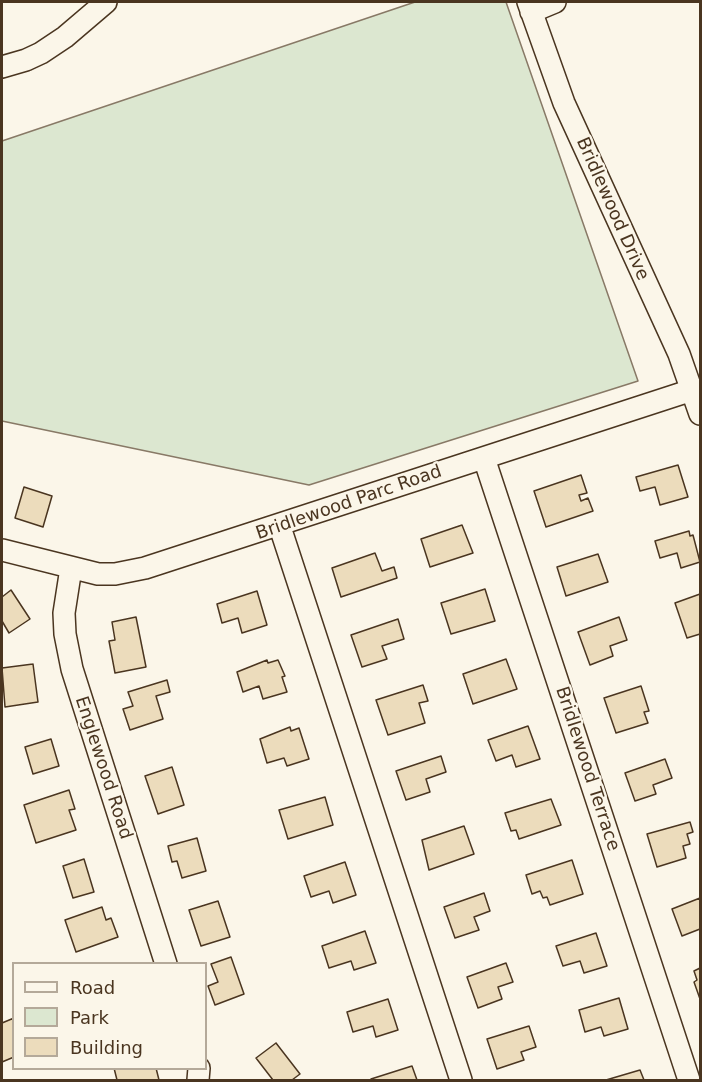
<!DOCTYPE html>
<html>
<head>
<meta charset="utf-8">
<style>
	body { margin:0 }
	#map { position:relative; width:702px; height:1082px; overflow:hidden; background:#fbf6e9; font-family:"DejaVu Sans",sans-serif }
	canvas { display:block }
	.frame { position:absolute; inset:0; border:3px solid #4a3520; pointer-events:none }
	.legend { position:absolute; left:12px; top:962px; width:195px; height:108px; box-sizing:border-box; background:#fbf6e9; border:2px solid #b4a999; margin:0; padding:8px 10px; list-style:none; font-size:18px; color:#4a3520 }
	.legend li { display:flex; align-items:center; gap:12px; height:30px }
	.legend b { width:30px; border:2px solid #b4a999 }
</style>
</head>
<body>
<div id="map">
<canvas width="702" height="1082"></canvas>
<div class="frame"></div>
<ul class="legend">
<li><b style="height:8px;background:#fbf6e9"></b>Road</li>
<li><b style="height:16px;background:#dce7d0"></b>Park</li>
<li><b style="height:16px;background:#ecdcbc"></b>Building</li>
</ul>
</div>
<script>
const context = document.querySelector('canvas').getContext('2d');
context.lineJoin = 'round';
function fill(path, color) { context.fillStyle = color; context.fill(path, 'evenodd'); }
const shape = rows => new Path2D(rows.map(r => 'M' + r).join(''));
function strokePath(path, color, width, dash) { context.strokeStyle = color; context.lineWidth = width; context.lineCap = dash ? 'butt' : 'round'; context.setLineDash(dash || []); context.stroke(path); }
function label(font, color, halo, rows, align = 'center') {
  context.font = font + ' "DejaVu Sans",sans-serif'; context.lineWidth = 4.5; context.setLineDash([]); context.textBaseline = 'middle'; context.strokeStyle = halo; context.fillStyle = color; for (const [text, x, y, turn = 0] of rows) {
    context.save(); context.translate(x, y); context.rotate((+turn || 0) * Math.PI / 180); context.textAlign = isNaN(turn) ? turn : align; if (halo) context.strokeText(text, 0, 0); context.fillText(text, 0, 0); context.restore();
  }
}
const green = shape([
	[415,2,506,2,638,381,309,485,2,421,2,141,415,2]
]);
const building = shape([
	[678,465,688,497,660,505,655,487,640,491,636,477,678,465],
	[581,475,587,493,579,495,581,501,588,498,593,511,546,527,534,491,581,475],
	[24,487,52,496,43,527,15,518,24,487],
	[462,525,473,553,430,567,421,539,462,525],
	[689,531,690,536,693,535,700,562,681,568,677,553,660,558,655,541,689,531],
	[375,553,382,571,394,567,397,578,341,597,332,568,375,553],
	[598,554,608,582,566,596,557,567,598,554],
	[485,589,495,621,451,634,441,603,485,589],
	[11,590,30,619,9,633,2,621,2,597,11,590],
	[257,591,267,625,242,633,238,618,222,623,217,604,257,591],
	[700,594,700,634,687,638,675,603,700,594],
	[136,617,146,667,115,673,109,641,115,640,112,622,136,617],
	[619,617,627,640,610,646,613,656,590,665,578,632,619,617],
	[398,619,404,639,382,646,387,659,362,667,351,635,398,619],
	[506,659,517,689,473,704,463,674,506,659],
	[267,660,268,663,278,660,285,676,282,677,287,692,263,699,259,686,243,692,237,672,267,660],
	[33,664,38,702,5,707,2,668,33,664],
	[167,680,170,692,156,696,163,719,130,730,123,709,133,706,128,692,167,680],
	[423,685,428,701,419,703,425,723,388,735,376,700,423,685],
	[641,686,649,711,644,712,648,723,616,733,604,698,641,686],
	[528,726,540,759,516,767,512,755,496,761,488,740,528,726],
	[290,727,291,731,299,728,309,759,287,766,284,758,267,763,260,739,290,727],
	[51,739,59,766,33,774,25,747,51,739],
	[441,756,446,772,426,779,430,792,406,800,396,771,441,756],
	[665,759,672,778,653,785,656,794,635,801,625,773,665,759],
	[172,767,184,805,158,814,145,776,172,767],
	[69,790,75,809,69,810,76,830,36,843,24,805,69,790],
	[325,797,333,825,288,839,279,810,325,797],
	[551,799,561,825,519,839,516,830,511,831,505,813,551,799],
	[690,822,693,832,687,834,690,844,683,846,686,858,657,867,647,834,690,822],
	[464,826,474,854,429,870,422,840,464,826],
	[197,838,206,871,182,878,177,861,172,862,168,846,197,838],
	[84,859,94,892,73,898,63,866,84,859],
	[572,860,583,894,550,905,547,897,543,898,540,891,532,894,526,875,572,860],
	[345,862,356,895,333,903,329,891,311,897,304,876,345,862],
	[484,893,490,911,474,917,479,930,455,938,444,907,484,893],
	[700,898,700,929,682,936,672,909,700,898],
	[218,901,230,937,201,946,189,910,218,901],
	[102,907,106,920,111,918,118,937,76,952,65,920,102,907],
	[365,931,376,963,354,970,351,961,329,968,322,946,365,931],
	[596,933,607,966,584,973,580,961,563,966,556,946,596,933],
	[231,957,244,994,215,1005,208,986,218,982,211,964,231,957],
	[506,963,513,982,498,987,502,999,478,1008,467,977,506,963],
	[700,968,700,999,694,982,697,980,694,971,700,968],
	[619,998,628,1029,604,1036,601,1027,585,1032,579,1010,619,998],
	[388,999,398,1030,376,1037,373,1026,353,1032,347,1012,388,999],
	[14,1018,14,1057,2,1062,2,1023,14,1018],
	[529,1026,536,1047,521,1052,524,1060,497,1069,487,1039,529,1026],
	[276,1043,300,1074,292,1080,273,1080,256,1058,276,1043],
	[412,1066,417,1080,371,1080,371,1079,412,1066],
	[114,1068,156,1068,159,1080,117,1080,114,1068],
	[640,1070,644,1080,606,1080,640,1070]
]);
const minor = shape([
	[528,2,564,103,679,354,700,414],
	[531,12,555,2],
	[2,67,26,60,41,53,65,37,106,2],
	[484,458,689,1080],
	[280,527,461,1080],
	[2,550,98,574,115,574,145,568,692,390],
	[71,568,64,613,65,634,72,669,166,964],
	[198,1080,199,1068]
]);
const streetNames = [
	["Bridlewood Drive",612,209,66],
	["Bridlewood Parc Road",349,503,-19],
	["Englewood Road",103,768,72],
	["Bridlewood Terrace",587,769,72]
];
fill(green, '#dce7d0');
strokePath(green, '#887966', 1.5);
fill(building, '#ecdcbc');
strokePath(building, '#4a3520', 1.5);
strokePath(minor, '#4a3520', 24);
strokePath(minor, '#fbf6e9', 21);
label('18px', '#4a3520', '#fbf6e9', streetNames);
</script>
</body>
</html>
